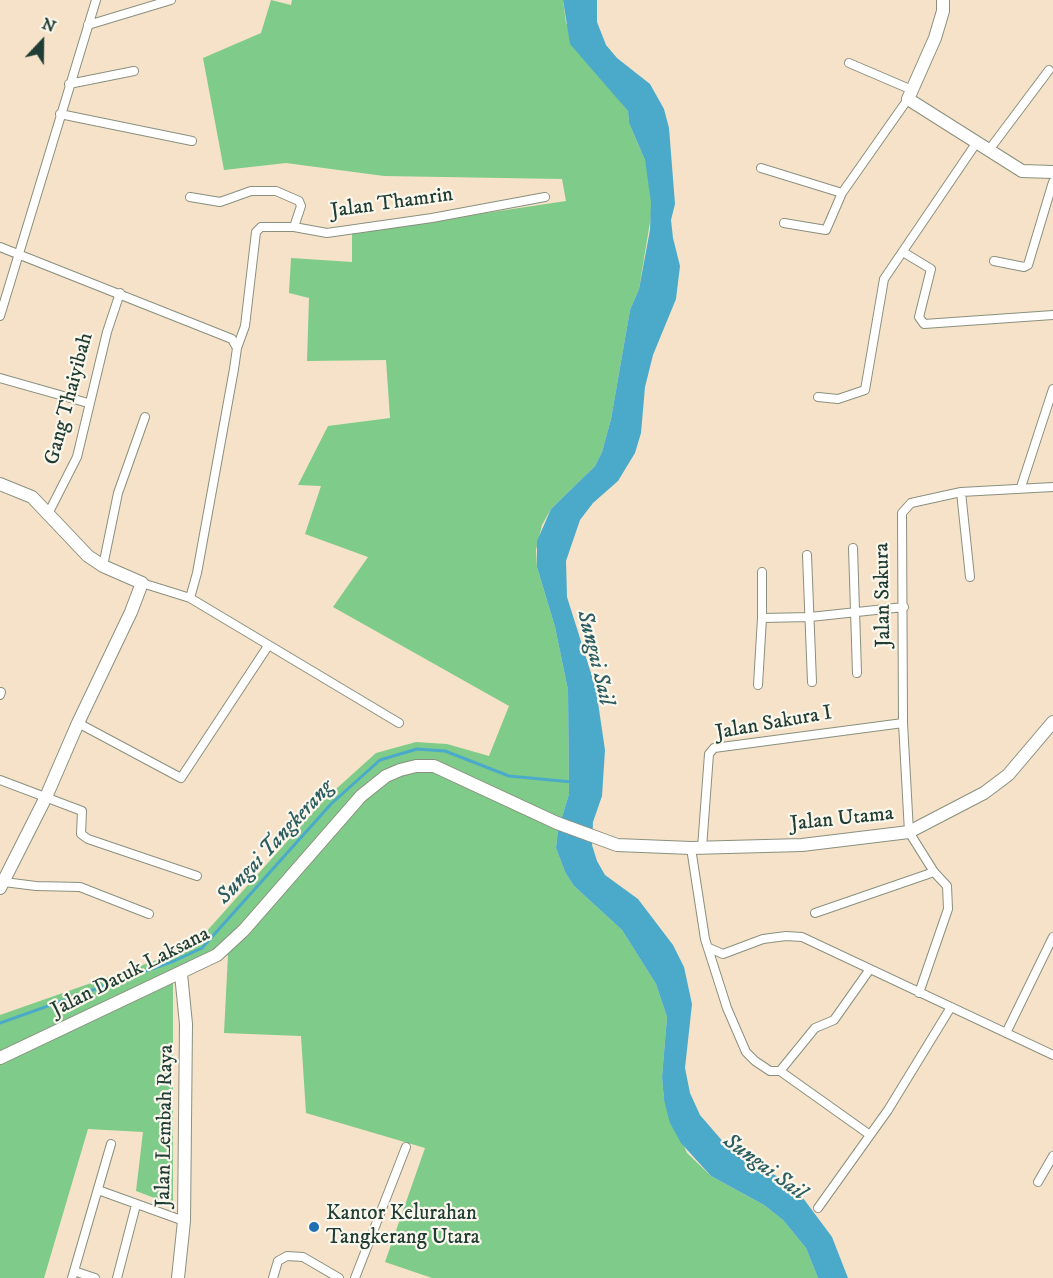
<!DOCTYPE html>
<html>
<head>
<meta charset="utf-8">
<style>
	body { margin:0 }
	#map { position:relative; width:1053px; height:1278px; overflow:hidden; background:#f5e2c8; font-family:"IM FELL DW Pica",serif }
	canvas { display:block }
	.north { position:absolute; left:12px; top:12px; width:60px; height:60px; -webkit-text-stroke:4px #fbf7ec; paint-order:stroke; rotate:22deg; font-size:16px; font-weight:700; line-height:24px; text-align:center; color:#1f3d34 }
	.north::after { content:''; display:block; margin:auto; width:21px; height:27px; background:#1f3d34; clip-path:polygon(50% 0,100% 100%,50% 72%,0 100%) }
</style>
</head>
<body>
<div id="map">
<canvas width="1053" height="1278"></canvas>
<div class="north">N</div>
</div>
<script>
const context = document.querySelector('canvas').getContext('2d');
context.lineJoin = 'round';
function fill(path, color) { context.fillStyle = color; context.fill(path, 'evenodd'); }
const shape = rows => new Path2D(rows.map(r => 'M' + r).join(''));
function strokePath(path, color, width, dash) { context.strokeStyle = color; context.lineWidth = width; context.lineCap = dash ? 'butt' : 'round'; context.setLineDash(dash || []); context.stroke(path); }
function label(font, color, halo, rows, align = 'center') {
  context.font = font + ' "IM FELL DW Pica",serif'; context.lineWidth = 4.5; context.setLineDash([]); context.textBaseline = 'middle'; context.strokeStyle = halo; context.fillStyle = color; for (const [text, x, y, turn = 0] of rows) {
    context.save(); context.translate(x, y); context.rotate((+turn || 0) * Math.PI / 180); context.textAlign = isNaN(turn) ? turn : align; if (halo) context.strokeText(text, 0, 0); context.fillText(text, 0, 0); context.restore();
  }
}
const green = shape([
	[271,0,291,5,292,0,563,0,566,23,608,86,628,111,629,123,645,160,651,187,651,216,639,289,630,310,611,419,602,452,595,466,551,509,542,525,536,550,537,567,555,627,568,690,569,794,558,830,556,848,565,872,574,886,622,930,656,984,667,1017,662,1077,664,1100,687,1153,711,1176,764,1205,783,1220,806,1248,818,1278,432,1278,385,1262,425,1148,306,1113,301,1036,224,1033,228,955,173,983,173,1205,136,1191,143,1132,88,1129,44,1278,0,1278,0,1015,171,955,197,942,326,798,376,753,416,742,447,744,489,756,509,706,333,607,368,557,305,534,321,486,298,485,328,426,390,418,386,360,307,361,309,298,289,293,291,258,352,262,352,233,566,201,562,179,384,176,286,163,224,170,203,58,261,33]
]);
const water = shape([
	[563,0,597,0,597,22,606,45,617,58,650,84,664,109,669,128,675,204,671,220,673,238,680,266,676,299,653,355,645,387,641,433,635,453,618,481,593,503,580,520,566,561,567,597,596,689,605,750,602,796,593,822,592,845,597,861,605,875,638,899,673,945,684,967,692,1004,685,1068,690,1093,700,1115,725,1144,778,1177,803,1198,832,1237,848,1278,818,1278,806,1248,783,1220,764,1205,711,1176,681,1143,670,1123,664,1100,662,1077,667,1017,656,984,622,930,574,886,565,872,556,848,558,830,569,794,568,690,555,627,537,567,537,541,551,509,595,466,602,452,611,419,630,310,639,289,650,230,651,202,645,160,629,123,628,111,570,44]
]);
const stream = shape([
	[0,1023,174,961,202,948,331,804,380,760,417,749,445,751,509,776,572,782]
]);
const street = shape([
	[88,25,171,0],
	[849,63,912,90],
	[69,84,134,71],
	[60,114,192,141],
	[989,150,1049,70],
	[761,168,842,193],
	[190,197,220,202,251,191,276,191,299,201,301,206,294,227],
	[784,223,826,230,842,193,908,99],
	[0,247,232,339,237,348,234,369,197,573,190,598],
	[903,252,931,269,919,317,924,324,1053,315],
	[994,261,1024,267,1028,265,1053,182],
	[0,316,96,0],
	[237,348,245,326,256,232,261,227,294,227,327,233,432,218,545,197],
	[0,378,88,403],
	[818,397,838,399,865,390,884,279,977,142],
	[1021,487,1053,389],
	[961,492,970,577],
	[49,512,77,457,107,332,120,293],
	[853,548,857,673],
	[807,555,812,682],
	[103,566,118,493,145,417],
	[762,572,762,618,810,617,904,607],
	[142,583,190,598,399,723],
	[758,685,762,618],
	[0,695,1,692],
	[78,723,181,778,268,646],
	[0,780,82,811,81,834,88,839,197,876],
	[691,848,705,939,727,1008,746,1052,755,1061,770,1071,780,1071,815,1028,834,1020,870,969],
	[702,848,709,754,714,748,903,723],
	[4,882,36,886,80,887,149,914],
	[815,913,934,872],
	[709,948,723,954,763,939,786,936,802,937,1053,1055],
	[919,993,948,909,947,886,934,872,909,832,903,723,902,513,911,503,961,492,1053,487],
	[1006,1033,1053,937],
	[780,1071,870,1135],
	[1038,1182,1053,1156],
	[98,1190,184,1221],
	[818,1208,888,1110,951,1007],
	[74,1271,95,1278],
	[72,1278,111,1144],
	[117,1278,136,1205],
	[273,1278,278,1261,287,1256,303,1257,339,1278],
	[355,1278,406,1147]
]);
const secondary = shape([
	[943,0,943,11,935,38,908,99,1022,171,1053,172],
	[0,484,32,497,88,556,103,566,142,583,131,612,78,723,46,797,0,888],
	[0,1058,217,955,244,930,361,796,386,776,400,770,416,766,434,766,557,823,617,845,691,848,802,845,909,832,984,793,1008,775,1053,722],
	[178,1278,184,1221,186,1024,181,974]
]);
const markers = [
	[314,1227,6,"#1f6fb2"]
];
const streetNames = [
	["Jalan Thamrin",392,204,-8],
	["Gang Thaiyibah",70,399,-75],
	["Jalan Sakura",884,595,-91],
	["Jalan Sakura I",774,724,-10],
	["Jalan Utama",842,820,-6],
	["Jalan Datuk Laksana",131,973,-27],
	["Jalan Lembah Raya",166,1126,-89]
];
const poiNames = [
	["Kantor Kelurahan",326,1215],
	["Tangkerang Utara",326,1239]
];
const waterNames = [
	["Sungai Sail",594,658,76],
	["Sungai Tangkerang",276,843,-47],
	["Sungai Sail",764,1168,36]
];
fill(green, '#7fcb89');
fill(water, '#4baaca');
strokePath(stream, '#4baaca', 3);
strokePath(street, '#8a907e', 10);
strokePath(secondary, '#8a907e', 14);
strokePath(street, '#fff', 8);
strokePath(secondary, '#fff', 12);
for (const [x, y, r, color] of markers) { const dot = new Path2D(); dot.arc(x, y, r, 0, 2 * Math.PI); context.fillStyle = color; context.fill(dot); strokePath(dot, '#fbf7ec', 2); }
label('21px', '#1f3d34', '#fbf7ec', streetNames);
label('21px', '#1f3d34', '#fbf7ec', poiNames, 'left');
label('italic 22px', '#2c5e61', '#fbf7ec', waterNames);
</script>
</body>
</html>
